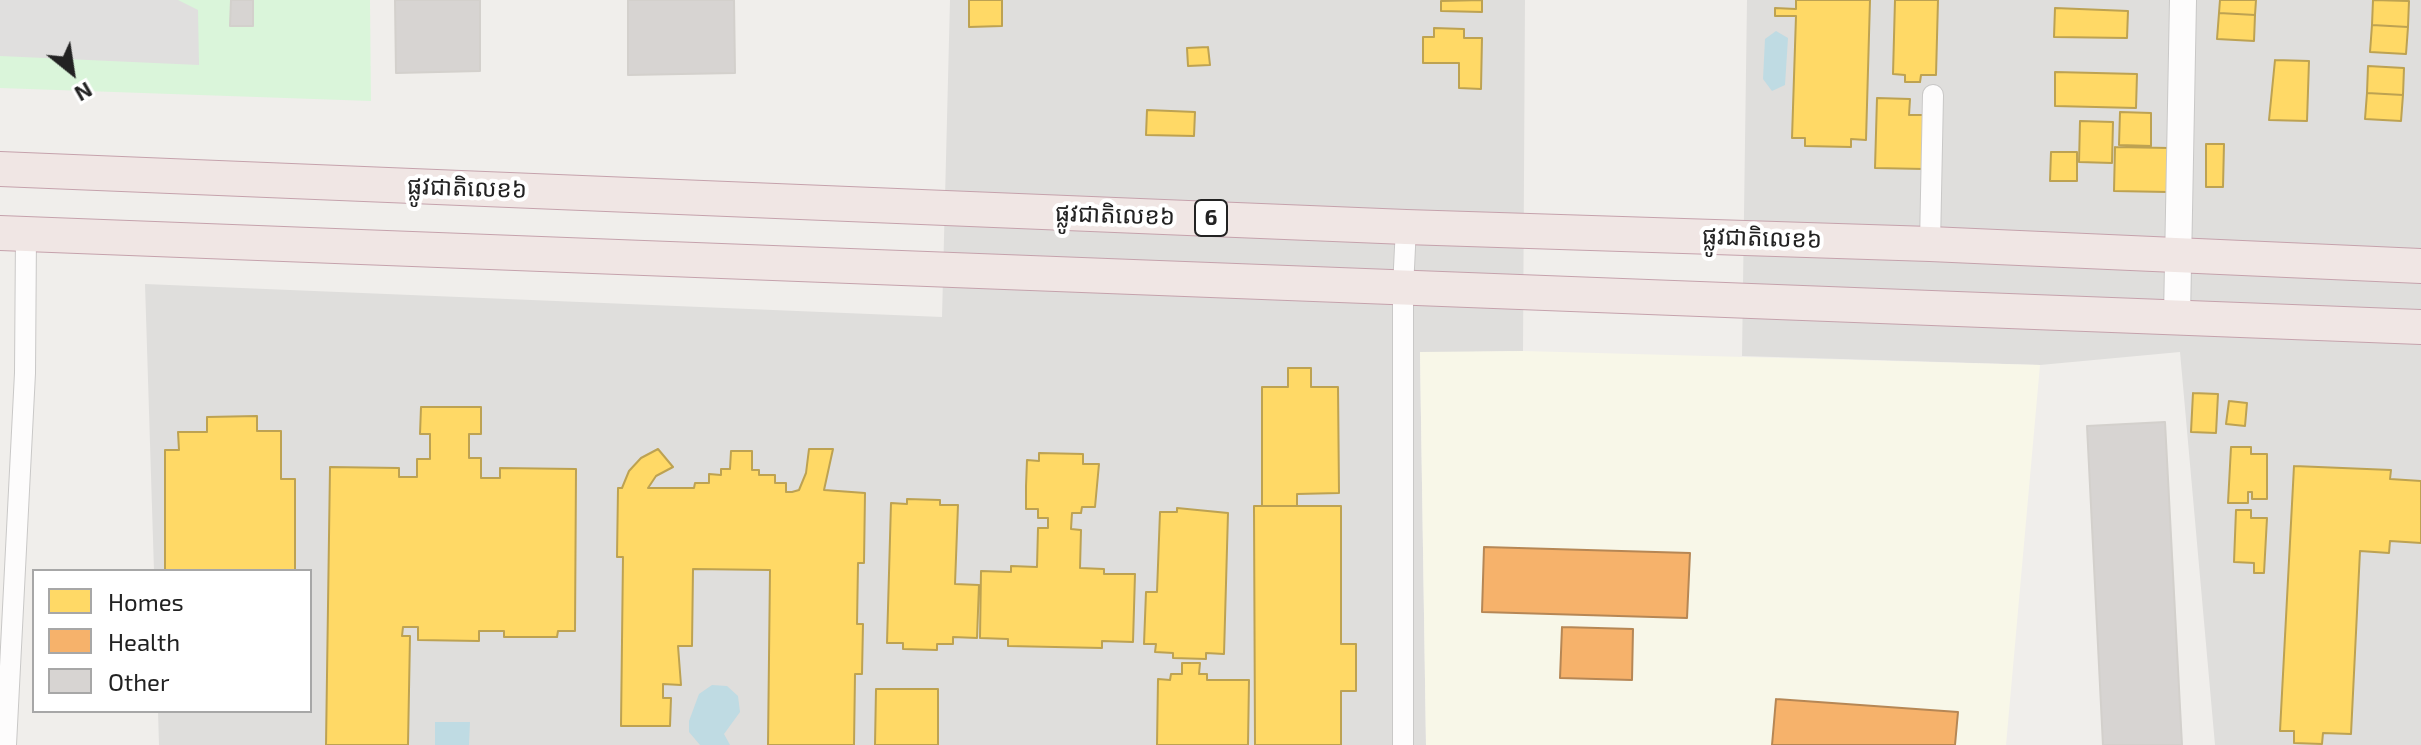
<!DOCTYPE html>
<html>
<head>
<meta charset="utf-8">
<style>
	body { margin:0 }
	#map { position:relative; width:2421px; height:745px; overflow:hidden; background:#f0eeeb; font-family:"Exo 2",sans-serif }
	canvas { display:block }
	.legend { position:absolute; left:32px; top:569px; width:280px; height:144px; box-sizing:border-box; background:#fff; border:2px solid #a7a7a7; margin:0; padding:10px 14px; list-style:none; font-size:24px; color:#222 }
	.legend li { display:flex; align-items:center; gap:16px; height:40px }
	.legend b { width:40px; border:2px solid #a7a7a7 }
	.north { position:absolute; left:32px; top:32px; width:80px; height:80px; -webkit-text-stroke:6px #fff; paint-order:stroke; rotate:150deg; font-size:22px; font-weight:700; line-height:32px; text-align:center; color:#222 }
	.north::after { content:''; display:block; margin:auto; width:28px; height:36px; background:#222; clip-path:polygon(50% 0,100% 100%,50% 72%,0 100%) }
</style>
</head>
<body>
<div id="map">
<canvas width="2421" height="745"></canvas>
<ul class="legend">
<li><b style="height:22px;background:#ffd966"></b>Homes</li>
<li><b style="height:22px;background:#f6b26b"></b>Health</li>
<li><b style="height:22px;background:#d7d4d2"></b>Other</li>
</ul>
<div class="north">N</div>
</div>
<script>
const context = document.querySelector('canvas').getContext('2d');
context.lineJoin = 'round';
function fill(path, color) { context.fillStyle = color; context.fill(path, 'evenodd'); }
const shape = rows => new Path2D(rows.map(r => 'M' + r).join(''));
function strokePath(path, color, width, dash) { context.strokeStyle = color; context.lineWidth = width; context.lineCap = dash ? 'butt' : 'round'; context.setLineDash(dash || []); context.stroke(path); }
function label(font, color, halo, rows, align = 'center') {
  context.font = font + ' "Exo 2","Noto Sans Khmer",sans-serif'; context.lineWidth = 8; context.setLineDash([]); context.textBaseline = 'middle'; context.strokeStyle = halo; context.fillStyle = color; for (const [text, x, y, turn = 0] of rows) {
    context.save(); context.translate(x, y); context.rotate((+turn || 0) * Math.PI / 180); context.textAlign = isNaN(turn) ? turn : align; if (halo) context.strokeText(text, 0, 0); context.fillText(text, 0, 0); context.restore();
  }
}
const residential = shape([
	[950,0,1525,0,1523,351,1420,353,1426,745,159,745,158,711,310,711,310,571,154,571,145,284,942,317],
	[1747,0,2421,0,2421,745,2215,745,2180,352,2040,365,1742,356]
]);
const education = shape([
	[1523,351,2040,365,2006,745,1426,745,1420,352]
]);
const park = shape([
	[0,0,370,0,371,101,0,88]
]);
const parking = shape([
	[0,0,178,0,198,10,199,65,0,56]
]);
const water = shape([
	[1776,31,1788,38,1785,85,1772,91,1763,79,1765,39],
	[712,685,727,686,738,696,740,712,724,734,730,745,700,745,689,732,689,721,699,694],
	[435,722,470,722,469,745,435,745]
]);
const homes = shape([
	[969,0,1002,0,1002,26,969,27,969,0],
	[1482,0,1482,12,1441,11,1441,1,1482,0],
	[1796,0,1870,0,1866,140,1851,139,1851,147,1805,146,1805,138,1792,138,1796,16,1775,16,1775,8,1796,9,1796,0],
	[1895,0,1938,0,1936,75,1921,75,1920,82,1905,82,1905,75,1893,74,1895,0],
	[2220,0,2256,0,2255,15,2219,13,2220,0],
	[2373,0,2409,1,2408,27,2372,25,2373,0],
	[2055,8,2128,11,2127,38,2054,37,2055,8],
	[2219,13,2255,15,2254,41,2217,39,2219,13],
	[2372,25,2408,27,2406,54,2370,52,2372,25],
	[1434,28,1464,29,1464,38,1482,38,1481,89,1459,88,1459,63,1423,63,1423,37,1434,37,1434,28],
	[1208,47,1210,65,1188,66,1187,48,1208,47],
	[2275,60,2309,61,2307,121,2269,120,2275,60],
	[2368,66,2404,68,2403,95,2367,93,2368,66],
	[2055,72,2137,74,2136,108,2055,106,2055,72],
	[2367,93,2403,95,2401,121,2365,119,2367,93],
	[1877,98,1910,99,1909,115,1926,115,1924,169,1875,168,1877,98],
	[1147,110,1195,112,1194,136,1146,135,1147,110],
	[2120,112,2151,113,2151,146,2119,145,2120,112],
	[2080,121,2113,122,2112,163,2079,162,2080,121],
	[2206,144,2224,144,2223,187,2206,187,2206,144],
	[2115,147,2169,148,2168,192,2114,191,2115,147],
	[2051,152,2077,152,2077,181,2050,181,2051,152],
	[1288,368,1311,368,1311,387,1338,387,1339,493,1297,494,1297,506,1262,506,1262,387,1288,387,1288,368],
	[2193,393,2218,394,2216,433,2191,432,2193,393],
	[2229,401,2247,403,2245,426,2226,424,2229,401],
	[421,407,481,407,481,434,469,434,469,458,481,458,481,478,500,478,500,468,576,469,575,631,558,631,557,637,504,637,504,631,479,631,479,641,418,640,418,627,403,627,402,636,410,636,408,745,326,745,330,467,399,468,399,477,417,477,417,459,430,459,430,434,420,434,421,407],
	[257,416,257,431,281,431,281,479,295,479,295,571,165,571,165,450,179,450,178,432,207,432,207,417,257,416],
	[2231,447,2251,447,2251,454,2267,454,2267,499,2252,499,2252,492,2248,492,2248,503,2228,503,2231,447],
	[658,449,673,467,656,476,648,488,694,488,695,483,709,483,709,474,721,475,721,469,730,469,731,451,752,451,752,470,759,470,759,475,775,475,775,483,786,483,786,492,792,492,799,490,806,473,809,449,833,449,824,490,865,493,864,563,858,563,857,624,863,624,862,674,855,674,854,745,768,745,770,570,693,569,692,646,678,646,681,685,663,684,663,698,671,698,670,726,621,726,623,557,617,557,618,488,622,488,629,471,641,458,658,449],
	[1039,453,1083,454,1083,464,1099,464,1095,507,1082,507,1081,513,1072,513,1071,529,1081,530,1080,568,1104,569,1104,574,1135,574,1133,642,1102,641,1102,648,1008,646,1008,639,980,638,981,571,1011,572,1011,566,1037,567,1038,528,1048,528,1048,518,1038,518,1038,509,1026,509,1026,486,1027,460,1039,461,1039,453],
	[2294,466,2391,470,2390,479,2421,481,2421,543,2390,541,2389,553,2360,551,2351,734,2323,733,2322,744,2294,743,2294,731,2280,731,2294,466],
	[907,499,940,500,940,505,958,505,955,584,979,585,977,638,953,637,953,644,937,644,937,650,903,649,903,643,887,643,891,503,907,504,907,499],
	[1254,506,1341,506,1341,644,1356,644,1356,691,1341,691,1341,745,1255,745,1254,506],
	[1177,508,1228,513,1224,654,1206,653,1206,659,1173,658,1173,653,1155,652,1156,644,1144,644,1146,592,1157,592,1160,512,1177,512,1177,508],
	[2236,510,2251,510,2251,518,2267,518,2264,573,2254,573,2254,563,2234,562,2236,510],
	[1182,663,1200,663,1199,674,1207,674,1207,680,1249,680,1248,745,1157,745,1158,679,1170,680,1171,674,1182,674,1182,663],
	[876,689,938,689,938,745,875,745,876,689]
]);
const health = shape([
	[1484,547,1690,553,1687,618,1482,612,1484,547],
	[1562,627,1633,629,1632,680,1560,678,1562,627],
	[1776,699,1958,712,1955,745,1772,745,1776,699]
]);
const building = shape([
	[231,0,253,0,253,26,230,26,231,0],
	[395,0,480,0,480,71,396,73,395,0],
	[628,0,734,0,735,73,628,75,628,0],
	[2165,422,2182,745,2103,745,2087,426,2165,422]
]);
const minor = shape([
	[1930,244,1933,95],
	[6,745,25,373,26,234],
	[1403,745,1403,288,1406,227]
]);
const tertiary = shape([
	[2177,317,2183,0]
]);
const trunk = shape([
	[0,169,1406,227,1930,244,2421,266],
	[0,233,2421,327]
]);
const shields = [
	[1211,218,32]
];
const shieldNames = [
	["6",1211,218]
];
const streetNames = [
	["ផ្លូវជាតិលេខ៦",467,188,2],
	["ផ្លូវជាតិលេខ៦",1115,215,2],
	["ផ្លូវជាតិលេខ៦",1762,238,2]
];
fill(residential, '#dfdedc');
fill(education, '#f8f7e8');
fill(park, '#daf5da');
fill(parking, '#e0dfde');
fill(water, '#bfdbe3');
fill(homes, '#ffd966');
strokePath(homes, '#bda252', 2);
fill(health, '#f6b26b');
strokePath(health, '#b68755', 2);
fill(building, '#d7d4d2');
strokePath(building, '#d3d0cc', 2);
strokePath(minor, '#c9c8c7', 22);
strokePath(tertiary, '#c9c8c7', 28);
strokePath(trunk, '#c5a2ac', 36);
strokePath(minor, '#fdfcfc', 20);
strokePath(tertiary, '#fdfcfc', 26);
strokePath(trunk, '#f0e6e4', 34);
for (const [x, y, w] of shields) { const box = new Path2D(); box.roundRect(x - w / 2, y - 18, w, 36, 6); context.fillStyle = '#fff'; context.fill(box); strokePath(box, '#222', 2); }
label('bold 22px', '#222', null, shieldNames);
label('24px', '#222', '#fff', streetNames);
</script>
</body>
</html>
